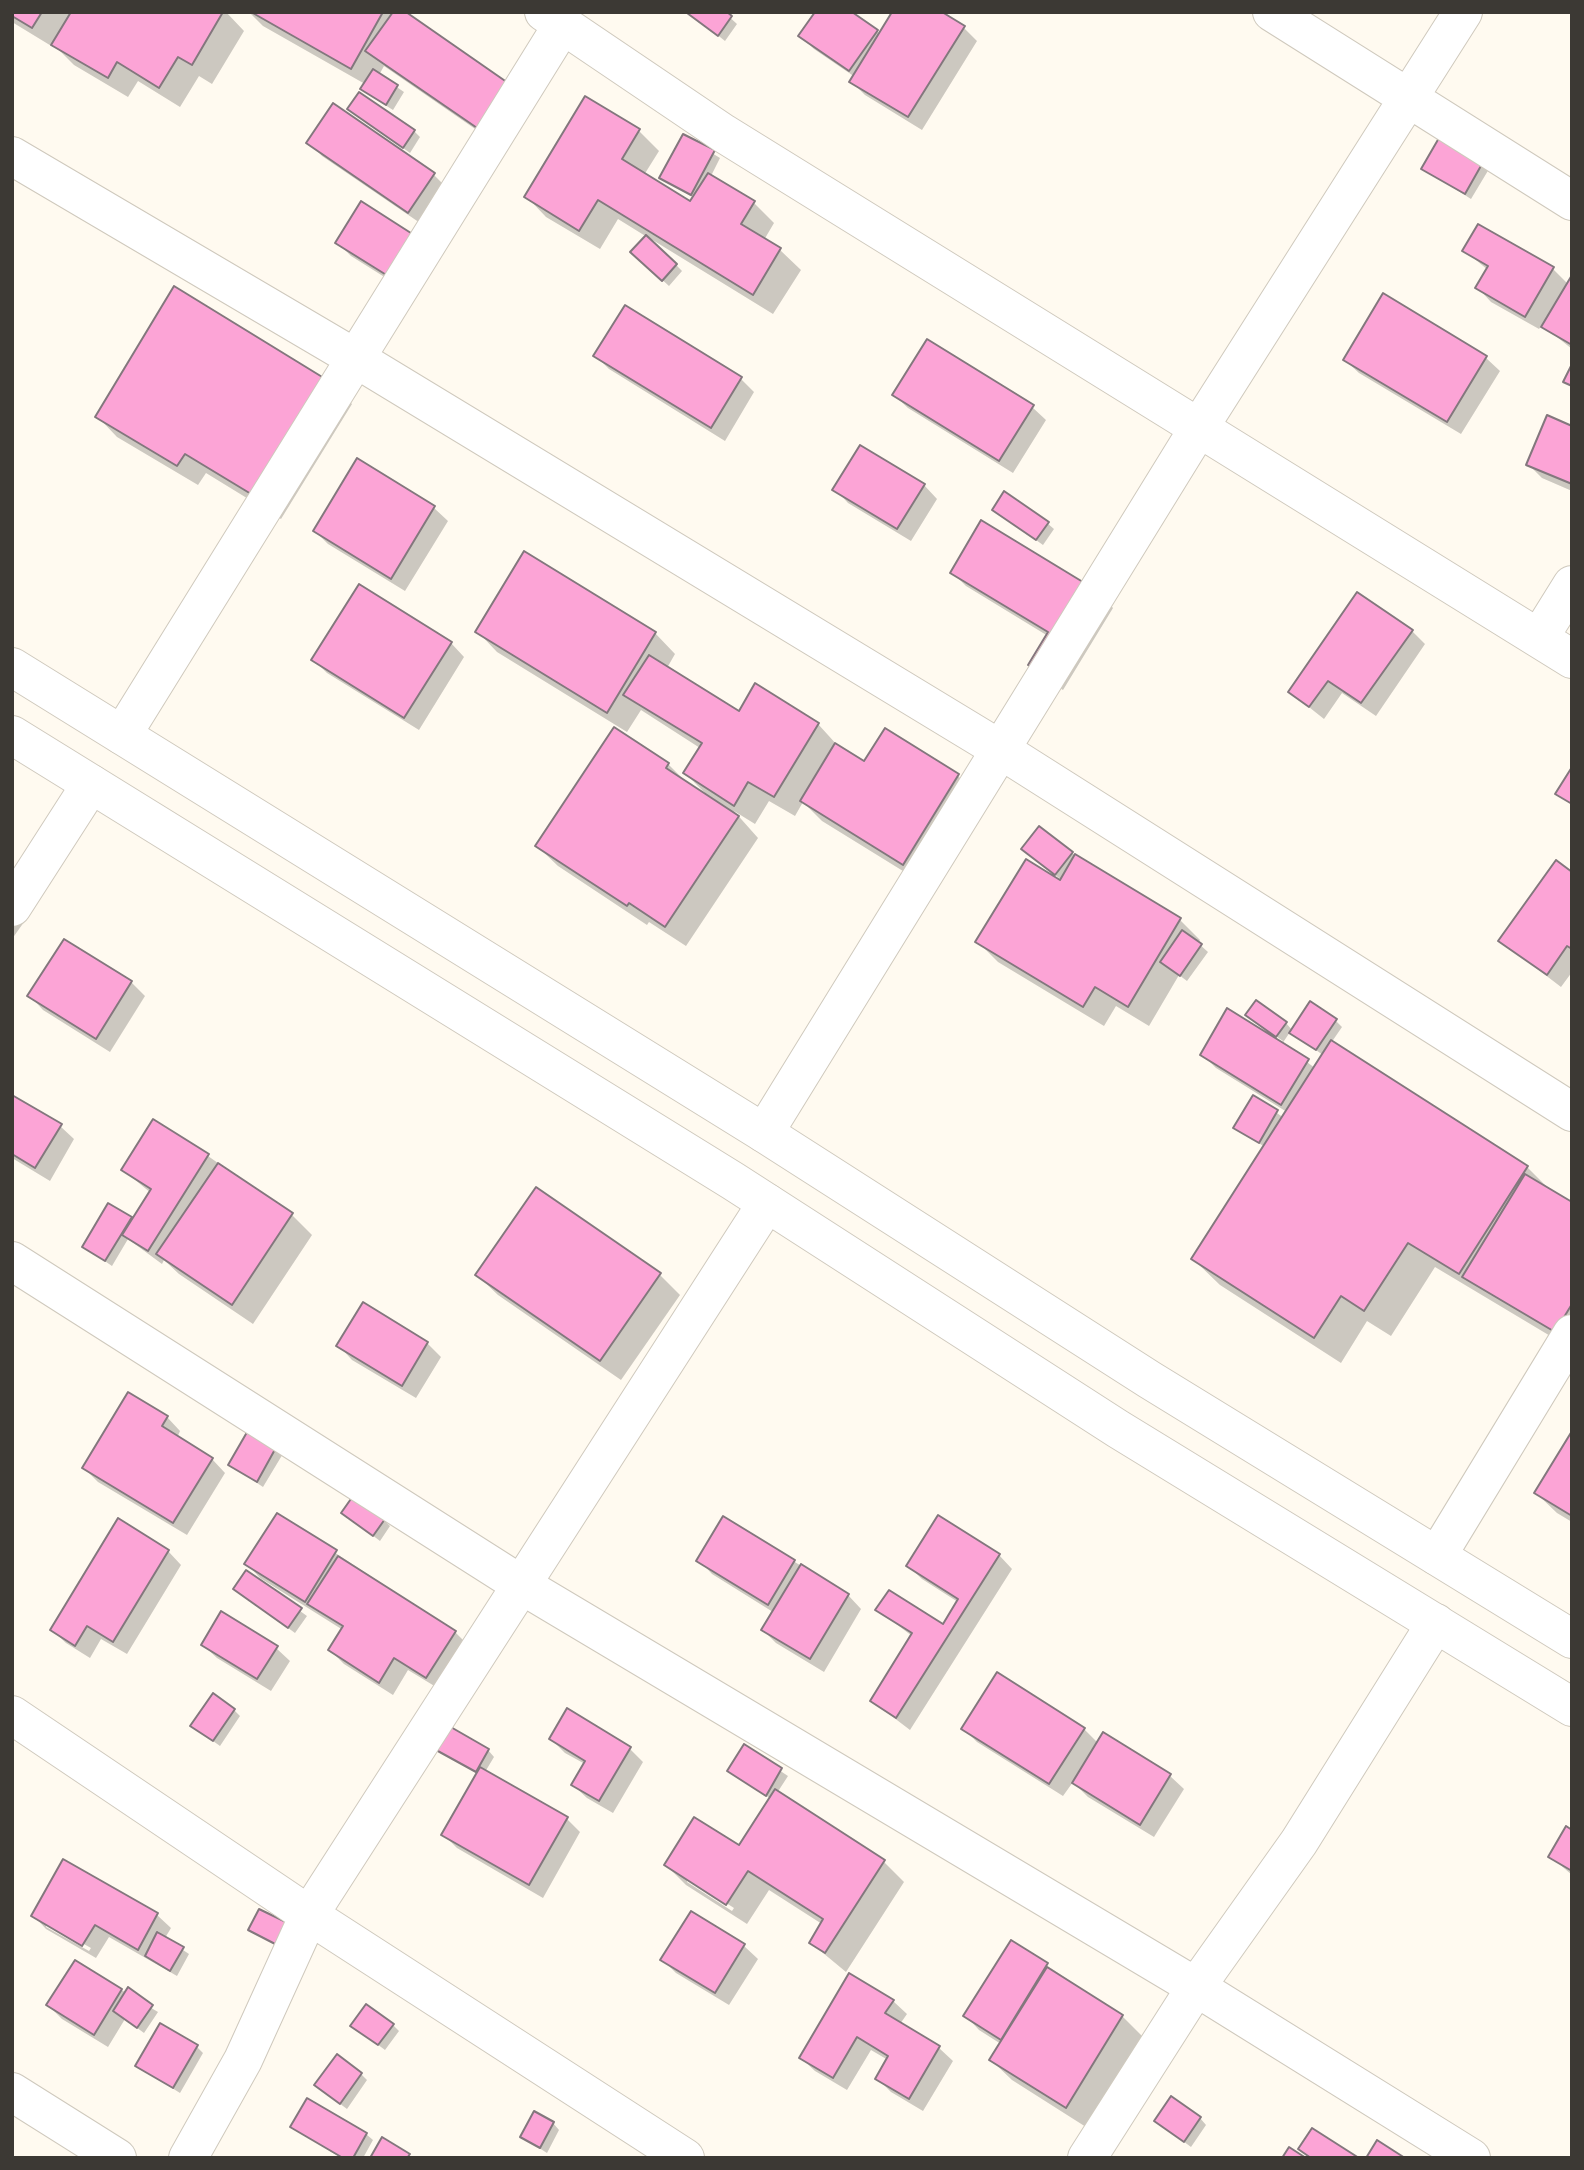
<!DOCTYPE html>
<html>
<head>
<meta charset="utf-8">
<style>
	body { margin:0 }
	#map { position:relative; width:1584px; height:2170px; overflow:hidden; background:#fffaf0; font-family:"Titillium Web",sans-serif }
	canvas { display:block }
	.frame { position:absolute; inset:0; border:14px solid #3c3934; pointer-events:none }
</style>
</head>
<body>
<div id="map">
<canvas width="1584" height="2170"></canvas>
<div class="frame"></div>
</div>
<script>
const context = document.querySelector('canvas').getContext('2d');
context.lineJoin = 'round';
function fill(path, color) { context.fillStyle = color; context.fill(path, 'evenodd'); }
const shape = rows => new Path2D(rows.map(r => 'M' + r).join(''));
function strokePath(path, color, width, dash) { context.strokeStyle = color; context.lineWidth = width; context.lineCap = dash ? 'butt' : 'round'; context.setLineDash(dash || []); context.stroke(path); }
const shadow = shape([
	[12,12,226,12,244,31,212,84,199,76,180,107,138,81,128,97,74,65,54,45,53,47,12,22],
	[249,12,403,12,494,142,384,66,379,75,404,92,393,110,369,95,362,88,365,84,263,26],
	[724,12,737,24,725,41,690,13],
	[964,28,977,41,922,130,865,95,852,82,855,77,814,49,801,36,877,31,880,35],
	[586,98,639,131,659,151,644,175,691,203,694,198,661,178,684,136,720,158,711,176,754,203,774,223,764,240,780,250,801,270,773,314,651,239,682,271,669,286,632,252,647,237,618,219,600,249,546,217,526,196],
	[349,109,414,131,420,137,410,153],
	[309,142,434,175,447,188,423,225,322,156],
	[1492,164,1471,199,1424,169],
	[361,204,402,288,351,256,337,242],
	[1465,251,1553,269,1568,284,1572,278,1572,349,1542,325,1539,329,1491,302,1478,288,1488,270],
	[1383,295,1486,358,1500,371,1461,434,1359,373,1345,360],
	[596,356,741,379,754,392,725,441,609,369],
	[331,384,352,404,281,519,206,473,198,485,117,437,97,416],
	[894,395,1032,407,1046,420,1013,473,908,408],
	[1572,428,1572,491,1542,478,1528,464],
	[358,461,434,508,448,521,405,591,328,544,315,531],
	[924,485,937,499,911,541,848,503,835,489],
	[994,510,1047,523,1054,529,1043,545],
	[525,553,655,633,675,654,667,668,739,713,756,686,818,724,838,746,865,763,885,730,958,776,978,796,924,884,822,821,803,802,795,816,769,801,755,824,734,811,758,838,686,946,649,922,647,925,558,866,537,846,668,764,688,784,707,795,685,773,700,748,641,710,627,732,497,652,477,631],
	[952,572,1100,594,1113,608,1063,690,1043,678,1048,636,966,586],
	[1412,631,1425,644,1376,716,1342,693,1324,719,1290,692],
	[451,643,464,657,419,730,327,673,314,660],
	[1023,849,1072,853,1180,920,1200,940,1198,943,1208,952,1187,981,1179,975,1149,1026,1116,1006,1104,1026,998,962,978,942,1064,882],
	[12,871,41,898,12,939],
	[1572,874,1572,972,1561,987,1501,941],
	[65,941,131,982,145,996,110,1052,43,1010,30,996],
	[1335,1020,1342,1027,1331,1043,1527,1167,1553,1193,1572,1204,1572,1349,1435,1267,1391,1336,1367,1321,1341,1363,1220,1285,1193,1259,1265,1147,1235,1128,1254,1097,1284,1118,1287,1112,1216,1068,1202,1054,1281,1044,1283,1041,1254,1021,1286,1023,1292,1030],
	[1290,1032,1323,1055,1315,1068,1282,1044],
	[12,1097,60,1126,74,1139,50,1181,12,1158],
	[208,1156,292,1215,312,1235,253,1324,179,1274,164,1260,162,1264,128,1239,112,1266,84,1247,131,1218,133,1221,151,1193,123,1170],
	[477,1275,660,1275,680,1295,621,1380,498,1295],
	[427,1343,441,1357,416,1398,352,1360,339,1346],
	[167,1417,180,1431,177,1438,212,1459,225,1473,187,1535,98,1482,84,1468],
	[251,1430,284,1452,263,1487,230,1465],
	[1572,1434,1572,1522,1557,1513,1536,1493],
	[343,1513,384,1520,390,1526,380,1541],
	[278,1515,455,1632,469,1646,441,1690,408,1670,393,1695,344,1664,330,1650,343,1630,260,1578,247,1564],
	[724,1518,848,1595,861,1609,824,1672,776,1643,763,1630,773,1612,712,1574,699,1560],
	[168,1551,181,1565,127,1654,101,1639,90,1658,66,1643,52,1630],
	[999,1555,1012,1569,910,1730,872,1701,912,1636,878,1610,943,1627,958,1602,922,1579,908,1566],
	[247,1573,307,1616,295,1633,235,1589],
	[203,1645,276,1648,290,1661,271,1691,217,1658],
	[234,1710,240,1716,220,1746,192,1726],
	[963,1728,1084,1729,1099,1744,1104,1735,1170,1776,1184,1789,1154,1837,1088,1797,1073,1782,1063,1796,977,1742],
	[551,1739,629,1748,643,1762,613,1813,587,1798,573,1785,585,1764,565,1753],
	[744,1747,788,1776,777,1793,884,1862,904,1882,846,1972,811,1943,822,1924,769,1890,747,1924,686,1885,666,1865,740,1847,771,1799,729,1771],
	[687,1878,734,1908,732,1911,687,1882],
	[438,1750,488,1750,494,1757,485,1772,567,1819,580,1832,543,1898,457,1848,443,1834,478,1774],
	[1572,1832,1572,1875,1550,1856],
	[64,1861,157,1915,171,1928,165,1938,189,1954,177,1976,109,1937,96,1958,46,1929,33,1915],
	[46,1923,91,1948,89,1951,46,1927],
	[259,1911,286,1951,250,1930],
	[691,1913,744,1946,758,1959,729,2005,676,1973,662,1959],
	[1012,1942,1122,2016,1142,2036,1086,2127,1012,2080,991,2060,1001,2044,979,2030,966,2016],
	[75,1962,158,2012,144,2033,125,2019,108,2047,62,2019,48,2005],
	[893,2001,907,2014,900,2024,939,2048,953,2061,923,2111,891,2092,877,2078,888,2060,871,2050,847,2090,815,2071,801,2058],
	[393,2025,399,2031,385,2050,353,2026],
	[197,2047,203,2053,180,2093,137,2066],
	[361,2074,367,2080,347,2109,323,2091],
	[1200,2118,1206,2125,1191,2147,1156,2121],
	[553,2123,559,2130,547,2153,522,2137],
	[292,2127,366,2134,373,2140,363,2158,341,2158]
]);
const building = shape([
	[12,12,42,12,32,28,12,16,12,12],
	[71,12,223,12,192,65,178,57,159,88,117,62,108,78,51,45,71,12],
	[251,12,383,12,351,69,251,12],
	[393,12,406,12,511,85,480,130,365,51,393,12],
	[727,12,732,16,718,36,687,13,727,12],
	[815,12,852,12,878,30,849,71,798,36,815,12],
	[892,12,942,12,965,26,908,117,849,82,892,12],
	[373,69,398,85,386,105,360,89,373,69],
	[359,92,415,130,403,148,347,109,359,92],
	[585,96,640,129,622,159,690,201,708,173,755,201,741,224,781,248,753,295,598,200,579,231,524,197,585,96],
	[333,103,435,173,408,213,306,143,333,103],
	[1443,131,1486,157,1465,194,1421,169,1443,131],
	[683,134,715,150,691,195,659,178,683,134],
	[361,201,414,235,388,276,335,243,361,201],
	[1478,224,1554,267,1525,317,1475,288,1488,266,1462,251,1478,224],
	[646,235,677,264,662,281,630,252,646,235],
	[1572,275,1572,345,1541,327,1572,275],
	[174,286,332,383,261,500,185,454,177,466,95,417,174,286],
	[1383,293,1487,356,1447,422,1343,360,1383,293],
	[625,305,742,377,711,428,593,356,625,305],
	[927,339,1034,405,999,461,892,395,927,339],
	[1572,364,1572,386,1563,382,1572,364],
	[1547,415,1572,426,1572,484,1526,465,1547,415],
	[860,445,925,484,897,529,832,490,860,445],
	[357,458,435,506,391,579,313,531,357,458],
	[1004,491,1049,522,1036,540,992,510,1004,491],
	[981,520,1101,593,1049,678,1028,665,1048,632,950,573,981,520],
	[524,551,656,632,607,713,475,632,524,551],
	[359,584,452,642,404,718,311,660,359,584],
	[1357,592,1413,630,1361,703,1328,681,1309,707,1288,692,1357,592],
	[649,655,739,711,755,683,819,723,774,797,748,782,734,806,683,773,702,743,623,695,649,655],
	[614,727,669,763,666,768,739,816,665,927,629,903,627,906,535,846,614,727],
	[885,728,959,774,903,865,800,801,835,743,864,761,885,728],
	[1572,767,1572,804,1555,794,1572,767],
	[1039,826,1073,852,1055,875,1021,849,1039,826],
	[1075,854,1181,918,1128,1007,1095,987,1083,1007,975,942,1026,859,1060,880,1075,854],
	[1556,860,1572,872,1572,949,1567,946,1547,975,1498,941,1556,860],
	[1182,930,1202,944,1180,976,1160,962,1182,930],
	[64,939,132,981,96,1039,27,996,64,939],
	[1256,1000,1287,1022,1276,1037,1245,1015,1256,1000],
	[1310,1001,1337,1019,1316,1050,1289,1033,1310,1001],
	[1227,1008,1309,1059,1281,1105,1200,1055,1227,1008],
	[1331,1040,1528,1166,1459,1274,1408,1243,1364,1311,1341,1296,1314,1338,1191,1259,1331,1040],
	[12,1095,62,1124,35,1168,12,1154,12,1095],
	[1253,1095,1278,1110,1259,1143,1233,1128,1253,1095],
	[153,1119,209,1154,148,1251,122,1235,151,1189,121,1170,153,1119],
	[218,1163,293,1213,232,1305,156,1254,218,1163],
	[1525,1174,1572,1202,1572,1304,1555,1332,1462,1277,1525,1174],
	[536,1187,661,1273,600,1361,475,1275,536,1187],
	[108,1203,132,1217,105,1261,82,1247,108,1203],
	[363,1302,428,1342,402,1386,336,1346,363,1302],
	[128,1392,168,1416,162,1426,213,1458,173,1523,82,1468,128,1392],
	[250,1427,278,1444,257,1482,228,1465,250,1427],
	[1572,1431,1572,1516,1534,1493,1572,1431],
	[353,1496,385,1519,373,1536,341,1513,353,1496],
	[277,1513,337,1550,305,1602,244,1564,277,1513],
	[938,1515,1000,1554,896,1718,870,1701,912,1633,875,1610,889,1590,943,1624,958,1599,906,1566,938,1515],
	[723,1516,795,1560,768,1605,696,1561,723,1516],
	[118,1518,169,1550,113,1642,87,1626,75,1646,50,1630,118,1518],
	[338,1556,456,1631,426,1678,394,1658,379,1683,328,1650,343,1626,307,1604,338,1556],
	[801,1564,849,1594,810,1659,761,1630,801,1564],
	[246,1570,302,1608,288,1628,233,1589,246,1570],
	[221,1611,278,1646,257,1679,201,1645,221,1611],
	[997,1672,1085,1728,1049,1784,961,1729,997,1672],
	[213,1693,235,1709,213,1741,190,1726,213,1693],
	[567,1708,631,1747,599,1801,571,1785,585,1761,549,1739,567,1708],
	[449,1726,489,1749,476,1772,436,1750,449,1726],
	[1103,1732,1171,1774,1140,1825,1072,1783,1103,1732],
	[744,1744,782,1768,766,1796,727,1771,744,1744],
	[480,1767,568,1817,529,1885,441,1835,480,1767],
	[775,1789,885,1860,825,1953,809,1943,823,1919,748,1871,726,1905,664,1865,694,1817,739,1845,775,1789],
	[1566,1826,1572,1830,1572,1871,1548,1857,1566,1826],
	[63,1859,158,1913,138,1950,95,1925,82,1946,31,1916,63,1859],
	[259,1909,290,1924,279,1946,248,1930,259,1909],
	[691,1911,745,1944,715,1993,660,1960,691,1911],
	[157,1932,184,1947,170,1971,145,1956,157,1932],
	[1011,1940,1048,1963,1001,2040,963,2016,1011,1940],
	[75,1960,122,1989,94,2035,46,2005,75,1960],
	[1047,1967,1123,2015,1066,2108,989,2060,1047,1967],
	[849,1973,894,2000,885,2013,940,2046,909,2099,875,2079,888,2056,857,2037,833,2078,799,2058,849,1973],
	[128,1987,153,2005,137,2028,113,2011,128,1987],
	[366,2004,394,2024,378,2045,350,2026,366,2004],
	[160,2023,198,2045,173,2088,135,2066,160,2023],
	[337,2054,362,2073,340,2104,314,2085,337,2054],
	[1171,2096,1201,2117,1184,2142,1154,2121,1171,2096],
	[307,2098,367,2133,353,2158,343,2158,290,2127,307,2098],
	[534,2111,554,2122,540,2148,520,2137,534,2111],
	[1312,2128,1359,2158,1311,2158,1298,2149,1312,2128],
	[382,2137,410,2154,407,2158,370,2158,382,2137],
	[1377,2140,1405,2158,1366,2158,1377,2140],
	[1289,2147,1306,2158,1282,2158,1289,2147]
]);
const street = shape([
	[544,12,723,133,1572,659],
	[1272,12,1572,201],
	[12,156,355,358,1001,750,1572,1112],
	[1539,638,1572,585],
	[122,735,563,24],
	[12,907,91,784],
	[764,1133,1200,426,1463,12],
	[12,1261,520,1584,1196,1987,1471,2158],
	[1437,1556,1572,1334],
	[12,1715,309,1915,685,2158],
	[12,2092,117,2158],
	[188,2158,243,2060,309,1915,767,1203],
	[1087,2158,1196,1987,1299,1842,1436,1623]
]);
const secondary = shape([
	[12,667,764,1133,1150,1380,1572,1639],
	[12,735,733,1181,1118,1429,1572,1707]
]);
fill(shadow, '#0003');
fill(building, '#fca4d6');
strokePath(building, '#83777d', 2);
strokePath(street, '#cfc9bd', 40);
strokePath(secondary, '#cfc9bd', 40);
strokePath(street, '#fff', 38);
strokePath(secondary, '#fff', 38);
</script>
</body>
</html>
